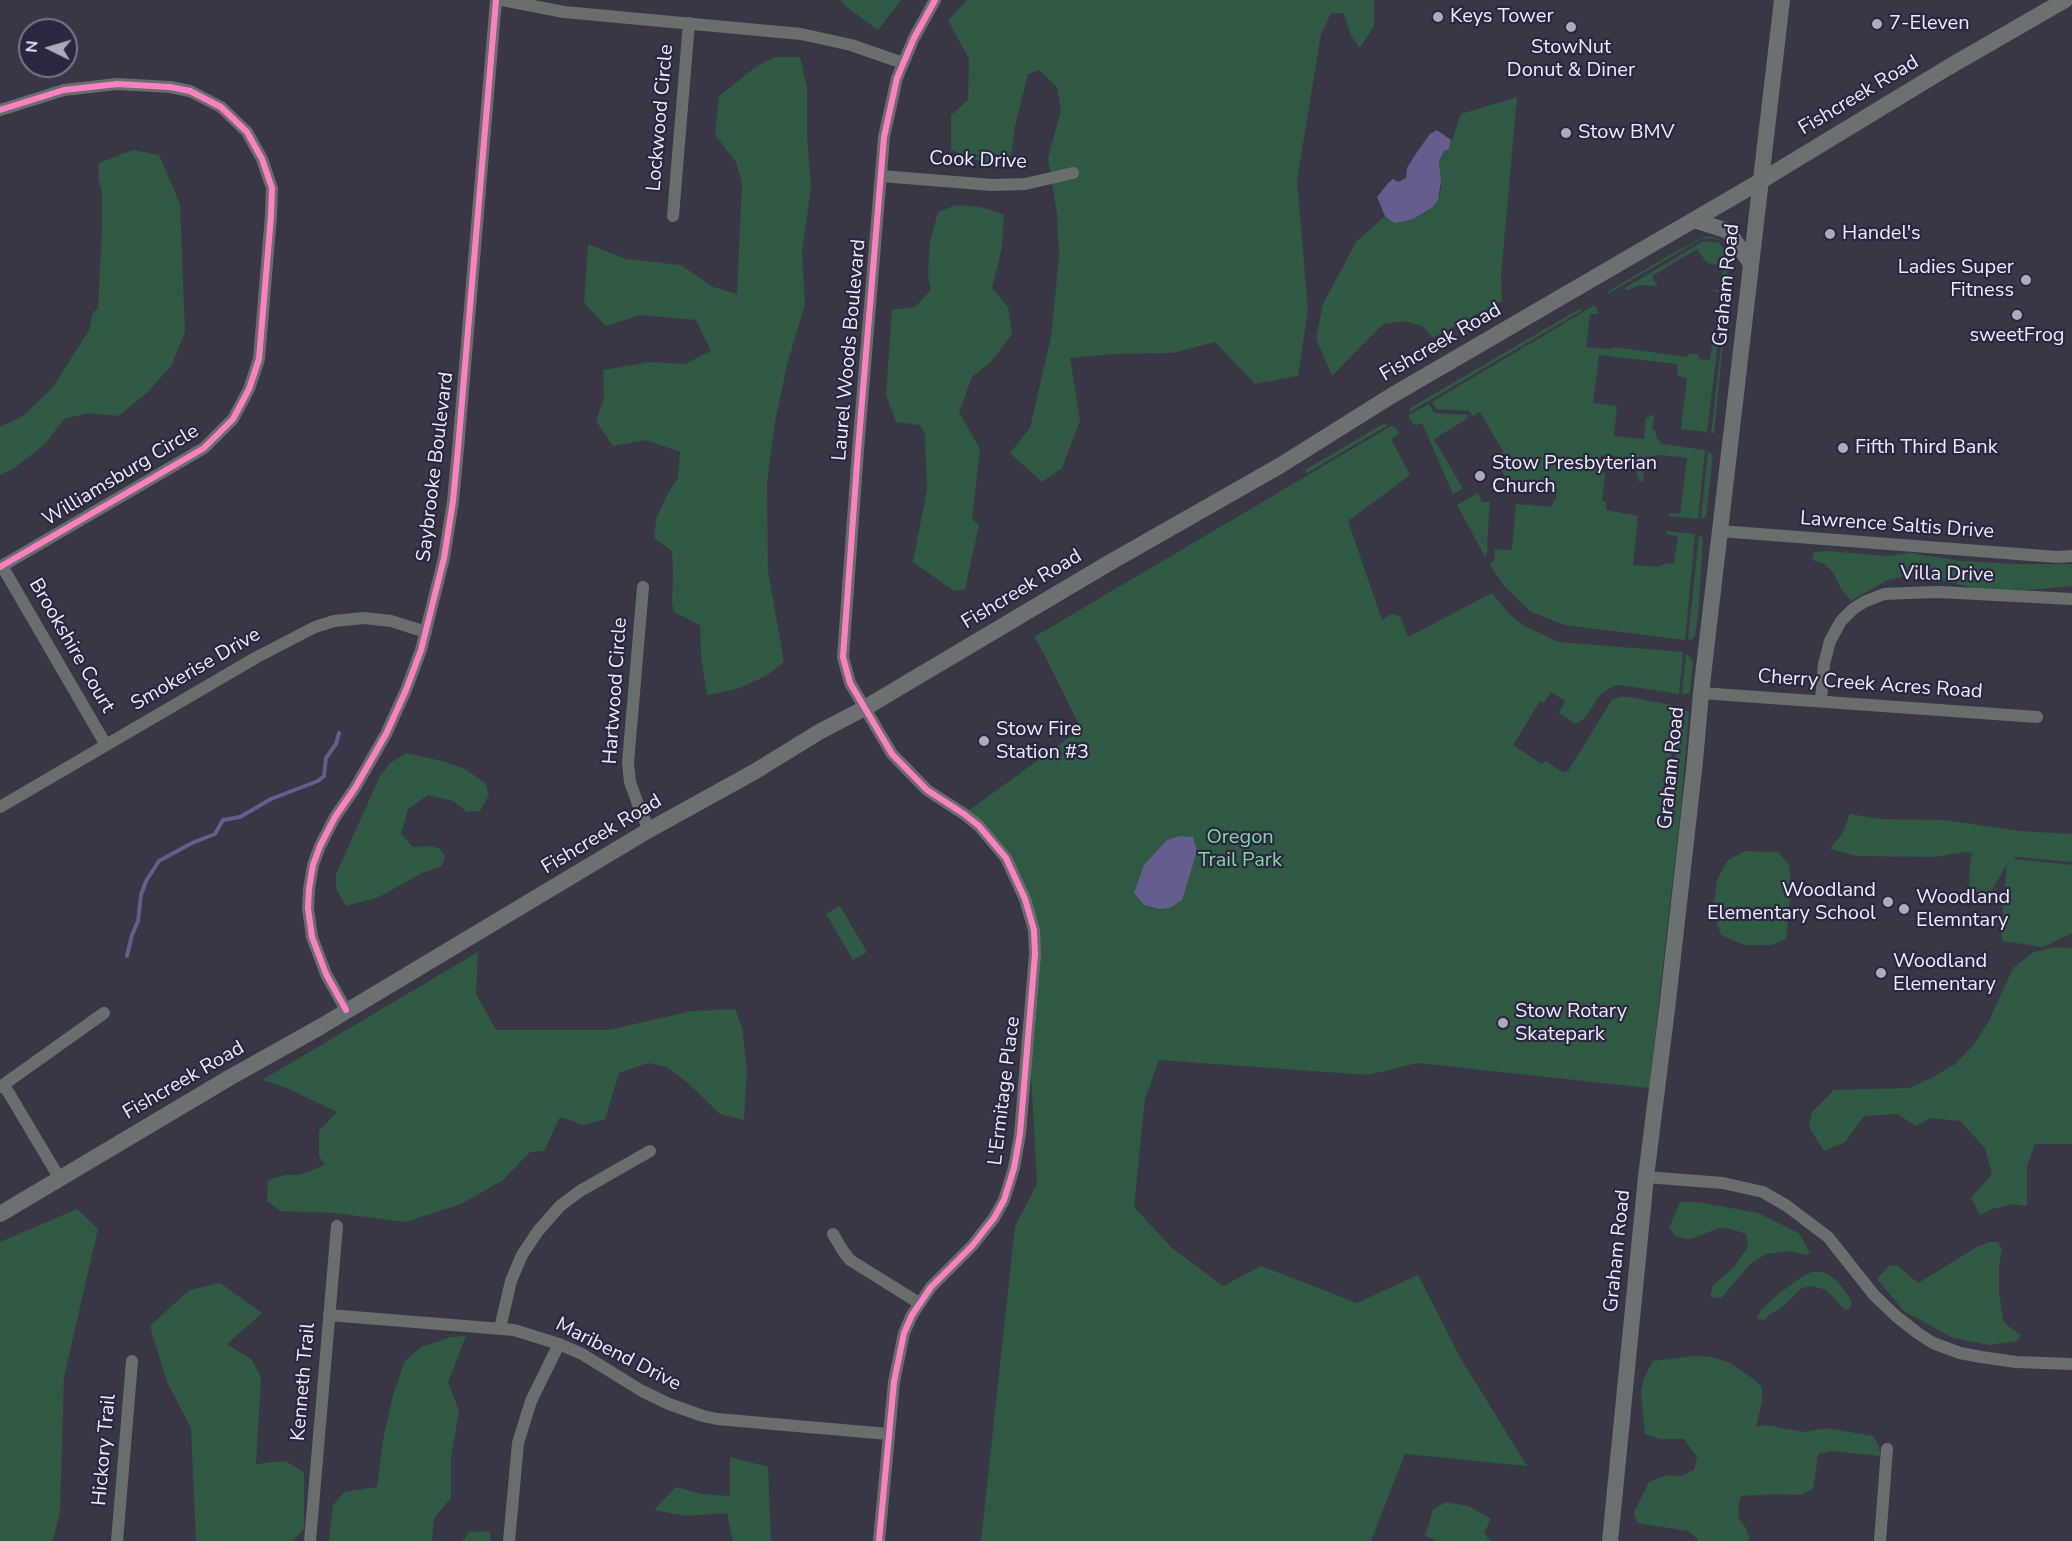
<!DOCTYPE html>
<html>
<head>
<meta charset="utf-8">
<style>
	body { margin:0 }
	#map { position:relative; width:2072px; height:1541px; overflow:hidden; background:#393745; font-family:"Nunito Sans",sans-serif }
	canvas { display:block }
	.north { position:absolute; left:18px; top:18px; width:60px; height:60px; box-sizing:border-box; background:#2b2740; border:2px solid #78758b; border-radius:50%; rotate:275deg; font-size:16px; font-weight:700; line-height:24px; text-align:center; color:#eceafb }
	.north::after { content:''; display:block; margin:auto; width:21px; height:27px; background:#adabbb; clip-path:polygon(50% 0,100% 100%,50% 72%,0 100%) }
</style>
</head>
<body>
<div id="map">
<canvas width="2072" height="1541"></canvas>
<div class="north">N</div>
</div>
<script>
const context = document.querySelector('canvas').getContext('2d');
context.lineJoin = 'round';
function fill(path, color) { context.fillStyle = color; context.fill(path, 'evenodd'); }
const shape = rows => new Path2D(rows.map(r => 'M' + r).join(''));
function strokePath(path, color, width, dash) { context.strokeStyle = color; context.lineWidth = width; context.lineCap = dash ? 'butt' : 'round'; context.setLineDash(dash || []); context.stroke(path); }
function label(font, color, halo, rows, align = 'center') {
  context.font = font + ' "Nunito Sans",sans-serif'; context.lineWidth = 4.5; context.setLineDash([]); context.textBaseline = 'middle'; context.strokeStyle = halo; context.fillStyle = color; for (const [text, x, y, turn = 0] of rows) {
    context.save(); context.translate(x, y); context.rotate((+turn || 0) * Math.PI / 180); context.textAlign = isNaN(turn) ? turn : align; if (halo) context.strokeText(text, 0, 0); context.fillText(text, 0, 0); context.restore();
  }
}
const green = shape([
	[840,0,901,0,878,30,844,5],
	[967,0,1374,0,1374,26,1360,48,1351,36,1344,13,1331,13,1321,34,1297,180,1308,310,1298,376,1255,384,1215,342,1172,353,1115,354,1070,358,1080,420,1062,468,1042,482,1010,453,1030,428,1051,337,1059,257,1057,214,1048,158,1061,110,1057,87,1039,70,1028,74,1015,126,1011,155,990,165,951,150,951,115,968,100,969,59,948,20],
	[775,57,800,57,807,88,807,135,811,187,802,252,805,304,787,365,774,427,767,483,768,571,784,662,766,676,737,689,707,695,701,656,700,625,674,612,672,603,673,571,672,551,654,538,656,519,666,497,678,478,680,452,646,440,613,446,596,421,604,398,603,370,650,362,685,364,711,351,696,320,640,315,606,326,584,303,588,244,626,259,681,265,713,287,737,294,742,183,736,162,715,135,719,96,757,66],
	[1517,97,1501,276,1502,301,1433,338,1422,326,1405,321,1383,324,1332,376,1316,339,1323,304,1356,242,1385,216,1391,221,1433,207,1438,200,1441,189,1439,162,1444,151,1449,149,1461,114],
	[133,150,159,155,180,204,185,332,171,366,147,393,118,416,88,413,64,419,45,444,13,469,0,475,0,427,23,416,53,387,89,330,93,312,98,309,102,230,102,193,98,177,99,163],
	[956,205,981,207,1004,215,1002,247,992,288,1008,307,1012,334,991,362,972,377,959,412,980,449,972,519,979,525,965,589,954,591,913,562,927,489,925,435,920,425,896,422,886,395,892,310,915,307,931,290,928,275,930,242,938,212],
	[1709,236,1720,239,1719,240,1710,238,1701,239,1608,294,1609,291,1668,256,1701,238],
	[1704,241,1719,243,1727,253,1728,262,1724,293,1709,290,1721,290,1723,266,1707,263,1697,249,1652,276,1657,286,1641,285,1626,291,1625,288],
	[1595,305,1599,314,1590,314,1586,347,1612,349,1614,347,1687,357,1688,354,1691,354,1698,355,1699,359,1710,360,1712,344,1718,343,1707,432,1681,429,1687,378,1678,376,1677,364,1599,355,1593,403,1617,406,1614,436,1644,439,1646,417,1649,418,1650,414,1654,417,1652,429,1655,430,1657,438,1662,444,1705,450,1698,519,1669,516,1669,513,1680,514,1687,458,1661,455,1646,457,1643,482,1638,481,1639,476,1637,475,1639,459,1601,455,1598,472,1605,473,1602,501,1606,502,1606,510,1638,516,1633,565,1658,567,1666,563,1674,564,1678,536,1667,535,1666,531,1695,534,1685,640,1564,625,1530,611,1504,586,1490,565,1494,560,1495,549,1512,550,1516,504,1551,507,1557,496,1552,486,1509,483,1500,468,1509,462,1480,412,1472,416,1470,411,1437,409,1432,402],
	[1581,308,1581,311,1410,412,1410,408],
	[1725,312,1726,315,1714,433,1711,434],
	[1429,404,1434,413,1467,415,1468,418,1434,439,1463,489,1453,494,1422,423,1414,425,1409,418,1409,415],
	[1383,424,1388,425,1307,473,1305,470],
	[1391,426,1397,429,1399,434,1391,439,1410,475,1348,521,1382,620,1391,614,1400,616,1408,637,1492,593,1509,614,1526,627,1559,642,1683,652,1679,694,1619,685,1613,686,1600,695,1584,719,1575,724,1559,713,1565,701,1551,692,1544,703,1540,701,1513,745,1542,764,1546,761,1562,772,1568,771,1612,700,1620,697,1629,697,1677,706,1666,805,1670,806,1681,707,1689,713,1681,807,1649,1088,1417,1063,1368,1075,1159,1060,1145,1099,1134,1207,1172,1248,1223,1286,1261,1266,1357,1303,1418,1275,1461,1359,1527,1466,1405,1454,1371,1541,981,1541,1015,1226,1037,1184,1029,1037,1035,954,1017,880,964,814,1081,729,1040,646,1034,637],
	[1708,452,1713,455,1710,482,1706,517,1701,519],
	[1478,493,1482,502,1490,502,1487,548,1488,549,1485,557,1457,505],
	[1699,535,1703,538,1698,617,1695,635,1693,639,1688,640],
	[1828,551,1887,556,1910,553,1961,561,2016,564,2072,564,2072,586,2005,592,1973,588,1941,580,1907,576,1887,580,1851,601,1841,589,1834,574,1825,564,1812,560,1814,552],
	[1686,653,1693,661,1690,693,1682,694],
	[406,753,442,761,465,769,485,783,489,795,480,811,467,812,453,801,428,795,408,809,401,834,413,847,431,846,440,849,445,856,442,866,422,873,379,897,346,906,336,888,336,874,380,776,390,763],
	[1850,814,1881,819,1944,820,2020,831,2072,834,2072,862,2016,857,2013,859,2072,865,2072,933,2043,947,2002,941,2001,931,2007,864,1989,895,1971,904,1969,876,1972,853,1964,852,1935,857,1857,856,1830,849,1842,834],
	[1745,851,1778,852,1789,865,1791,888,1786,939,1771,945,1745,945,1721,935,1713,911,1717,880,1727,861],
	[840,906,867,952,853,960,826,914],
	[2054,947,2072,948,2072,1144,2035,1144,2027,1166,2027,1206,2013,1204,1992,1209,1980,1215,1971,1198,1992,1174,1985,1148,1960,1121,1931,1118,1916,1126,1897,1114,1864,1116,1845,1142,1824,1151,1809,1127,1812,1112,1834,1090,1909,1088,1932,1078,1955,1064,1975,1043,1990,1019,2013,968,2034,952],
	[478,952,476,994,496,1030,608,1030,692,1011,735,1009,742,1028,747,1070,744,1120,720,1114,689,1084,667,1067,648,1063,619,1073,605,1119,584,1125,560,1117,544,1151,530,1152,503,1180,461,1204,405,1222,334,1213,280,1211,267,1201,268,1180,285,1175,299,1175,325,1165,319,1156,319,1131,337,1112,287,1088,262,1080],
	[1680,1202,1698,1202,1758,1213,1799,1233,1810,1253,1807,1255,1787,1251,1766,1254,1750,1264,1721,1298,1710,1297,1713,1285,1734,1267,1748,1247,1746,1234,1731,1229,1719,1228,1688,1240,1675,1235,1669,1228],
	[77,1209,98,1229,64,1377,60,1511,53,1541,0,1541,0,1242],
	[1989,1242,1998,1242,2002,1249,1999,1265,1999,1293,2003,1320,2008,1326,2021,1335,2017,1341,1989,1345,1953,1338,1904,1311,1877,1279,1890,1265,1898,1266,1918,1283,1977,1247],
	[1811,1272,1824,1272,1836,1280,1848,1295,1852,1304,1848,1310,1844,1309,1826,1290,1813,1286,1802,1288,1780,1309,1770,1314,1765,1320,1756,1319,1761,1310,1777,1295,1799,1279],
	[220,1283,262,1313,227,1344,251,1359,261,1377,256,1464,285,1461,304,1472,304,1529,293,1541,196,1541,191,1428,167,1382,150,1326,189,1290],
	[466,1336,448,1382,459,1411,451,1457,451,1498,434,1518,432,1540,434,1541,329,1541,333,1505,344,1492,377,1487,383,1440,393,1395,405,1361,421,1347,451,1337],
	[1694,1356,1711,1357,1730,1363,1755,1380,1762,1388,1762,1402,1756,1427,1766,1425,1803,1432,1827,1428,1873,1436,1879,1446,1880,1456,1832,1451,1818,1454,1813,1489,1801,1495,1775,1494,1741,1496,1738,1508,1739,1519,1746,1528,1750,1541,1698,1541,1697,1538,1688,1531,1637,1523,1634,1512,1649,1482,1667,1475,1681,1476,1694,1470,1697,1457,1684,1439,1660,1439,1645,1434,1641,1392,1644,1378,1653,1361],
	[730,1457,768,1467,771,1541,733,1541,727,1513,686,1516,654,1510,676,1487,702,1494,730,1496],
	[1446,1502,1469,1506,1491,1519,1484,1533,1491,1541,1437,1541,1425,1536,1433,1510],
	[490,1531,490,1541,463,1541,469,1532]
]);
const water = shape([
	[1437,130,1451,140,1449,149,1444,151,1439,162,1441,181,1438,200,1433,207,1413,219,1396,223,1391,221,1385,216,1377,197,1389,182,1393,179,1398,182,1406,178,1407,168,1417,152,1430,134],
	[1180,836,1193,837,1197,851,1182,900,1170,908,1159,909,1144,905,1134,893,1144,865,1167,840]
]);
const stream = shape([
	[127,956,132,935,138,921,141,895,146,881,159,861,192,843,215,834,223,820,240,817,271,799,318,781,324,776,326,758,336,744,339,733]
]);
const street = shape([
	[502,0,564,12,801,34,851,45,903,63],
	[0,110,64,90,117,84,170,87,190,91,221,107,247,132,262,159,272,188,271,216,259,359,249,389,233,419,204,448,0,567],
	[881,176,992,185,1025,184,1073,173],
	[673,216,689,23],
	[1720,531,2057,557,2072,556],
	[2,566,106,745],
	[643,587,628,763,630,782,639,807,649,830],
	[1701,693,2037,717],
	[1821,701,1824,664,1830,641,1841,621,1853,609,1864,602,1884,594,1907,593,1939,592,2072,599],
	[0,807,257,657,315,627,334,621,364,618,391,621,426,632],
	[346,1010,326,974,312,937,308,908,309,889,313,865,320,846,335,817,355,788,386,734,406,690,421,650,444,558,453,501,458,449,496,0],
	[4,1085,60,1179],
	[0,1087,104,1013],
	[1646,1177,1723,1183,1763,1192,1787,1206,1828,1237,1874,1295,1897,1317,1919,1334,1933,1343,1960,1353,1981,1357,2016,1362,2072,1364],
	[833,1234,843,1251,850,1260,919,1303],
	[329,1315,514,1330,559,1344,582,1354,642,1391,669,1404,703,1416,717,1419,888,1434],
	[500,1328,511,1281,522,1255,538,1231,560,1206,580,1191,650,1151],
	[117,1541,132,1361],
	[310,1541,337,1226],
	[509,1541,518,1443,531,1401,559,1344],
	[879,1541,894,1382,904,1333,912,1315,931,1287,972,1246,994,1218,1004,1200,1014,1168,1020,1134,1035,954,1034,930,1025,899,1006,858,979,826,964,814,927,790,892,754,850,683,843,657,858,450,884,137,897,78,914,38,935,0],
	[1880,1541,1887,1449]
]);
const secondary = shape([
	[1694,220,1728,231,1751,264],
	[0,1214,229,1078,320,1027,649,830,754,772,819,732,863,709,1109,563,1281,465,1391,396,1759,182,1947,68,2065,0],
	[1610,1541,1646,1177,1668,1001,1695,761,1701,693,1782,0]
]);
const cycleway = shape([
	[0,110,64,90,117,84,170,87,190,91,221,107,247,132,262,159,272,188,271,216,259,359,249,389,233,419,204,448,0,567],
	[346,1010,326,974,312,937,308,908,309,889,313,865,320,846,335,817,355,788,386,734,406,690,421,650,444,558,453,501,458,449,496,0],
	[879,1541,894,1382,904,1333,912,1315,931,1287,972,1246,994,1218,1004,1200,1014,1168,1020,1134,1035,954,1034,930,1025,899,1006,858,979,826,964,814,927,790,892,754,850,683,843,657,858,450,884,137,897,78,914,38,935,0]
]);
const markers = [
	[1438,17,6,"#adabbb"],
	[1877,24,6,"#adabbb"],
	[1571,27,6,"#adabbb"],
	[1566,133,6,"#adabbb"],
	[1830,234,6,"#adabbb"],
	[2026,280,6,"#adabbb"],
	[2017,315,6,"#adabbb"],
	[1843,448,6,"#adabbb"],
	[1480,476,6,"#adabbb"],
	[984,741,6,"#adabbb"],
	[1888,902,6,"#adabbb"],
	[1904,909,6,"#adabbb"],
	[1881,973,6,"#adabbb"],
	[1503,1023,6,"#adabbb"]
];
const poiNames = [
	["Keys Tower",1450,17],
	["7-Eleven",1889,24],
	["StowNut",1571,48,"center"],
	["Donut & Diner",1571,71,"center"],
	["Stow BMV",1578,133],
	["Handel's",1842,234],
	["Ladies Super",2014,268,"right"],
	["Fitness",2014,291,"right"],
	["sweetFrog",2017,336,"center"],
	["Fifth Third Bank",1855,448],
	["Stow Presbyterian",1492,464],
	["Church",1492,487],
	["Stow Fire",996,730],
	["Station #3",996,753],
	["Woodland",1876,891,"right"],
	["Elementary School",1876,914,"right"],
	["Woodland",1916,898],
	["Elemntary",1916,921],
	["Woodland",1893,962],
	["Elementary",1893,985],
	["Stow Rotary",1515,1012],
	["Skatepark",1515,1035]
];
const streetNames = [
	["Fishcreek Road",1859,96,-31],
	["Lockwood Circle",661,118,-85],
	["Cook Drive",978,161,2],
	["Graham Road",1727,285,-84],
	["Fishcreek Road",1441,343,-30],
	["Laurel Woods Boulevard",850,350,-85],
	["Saybrooke Boulevard",436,467,-83],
	["Williamsburg Circle",121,476,-31],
	["Lawrence Saltis Drive",1897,526,4],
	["Villa Drive",1947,575,1],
	["Fishcreek Road",1022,590,-31],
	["Brookshire Court",71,646,60],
	["Smokerise Drive",196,670,-30],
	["Cherry Creek Acres Road",1870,685,4],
	["Hartwood Circle",616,691,-86],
	["Graham Road",1672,768,-84],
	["Fishcreek Road",602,835,-31],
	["Fishcreek Road",184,1081,-30],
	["L'Ermitage Place",1005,1091,-83],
	["Graham Road",1618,1251,-84],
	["Maribend Drive",618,1355,27],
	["Kenneth Trail",304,1382,-85],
	["Hickory Trail",105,1450,-85]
];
const parkNames = [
	["Oregon",1240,838],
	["Trail Park",1240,861]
];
fill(green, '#2f5942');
fill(water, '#655d8e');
strokePath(stream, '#655d8e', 4);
strokePath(street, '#686e6c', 12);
strokePath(secondary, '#6a7170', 16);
strokePath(cycleway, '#ff80c0', 6);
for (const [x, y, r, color] of markers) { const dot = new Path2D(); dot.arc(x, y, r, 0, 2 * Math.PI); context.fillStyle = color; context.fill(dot); strokePath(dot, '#2b2740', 2); }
label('20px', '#eceafb', '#2b2740', poiNames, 'left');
label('20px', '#eceafb', '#2b2740', streetNames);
label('20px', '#81d6a2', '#2b2740', parkNames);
</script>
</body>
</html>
